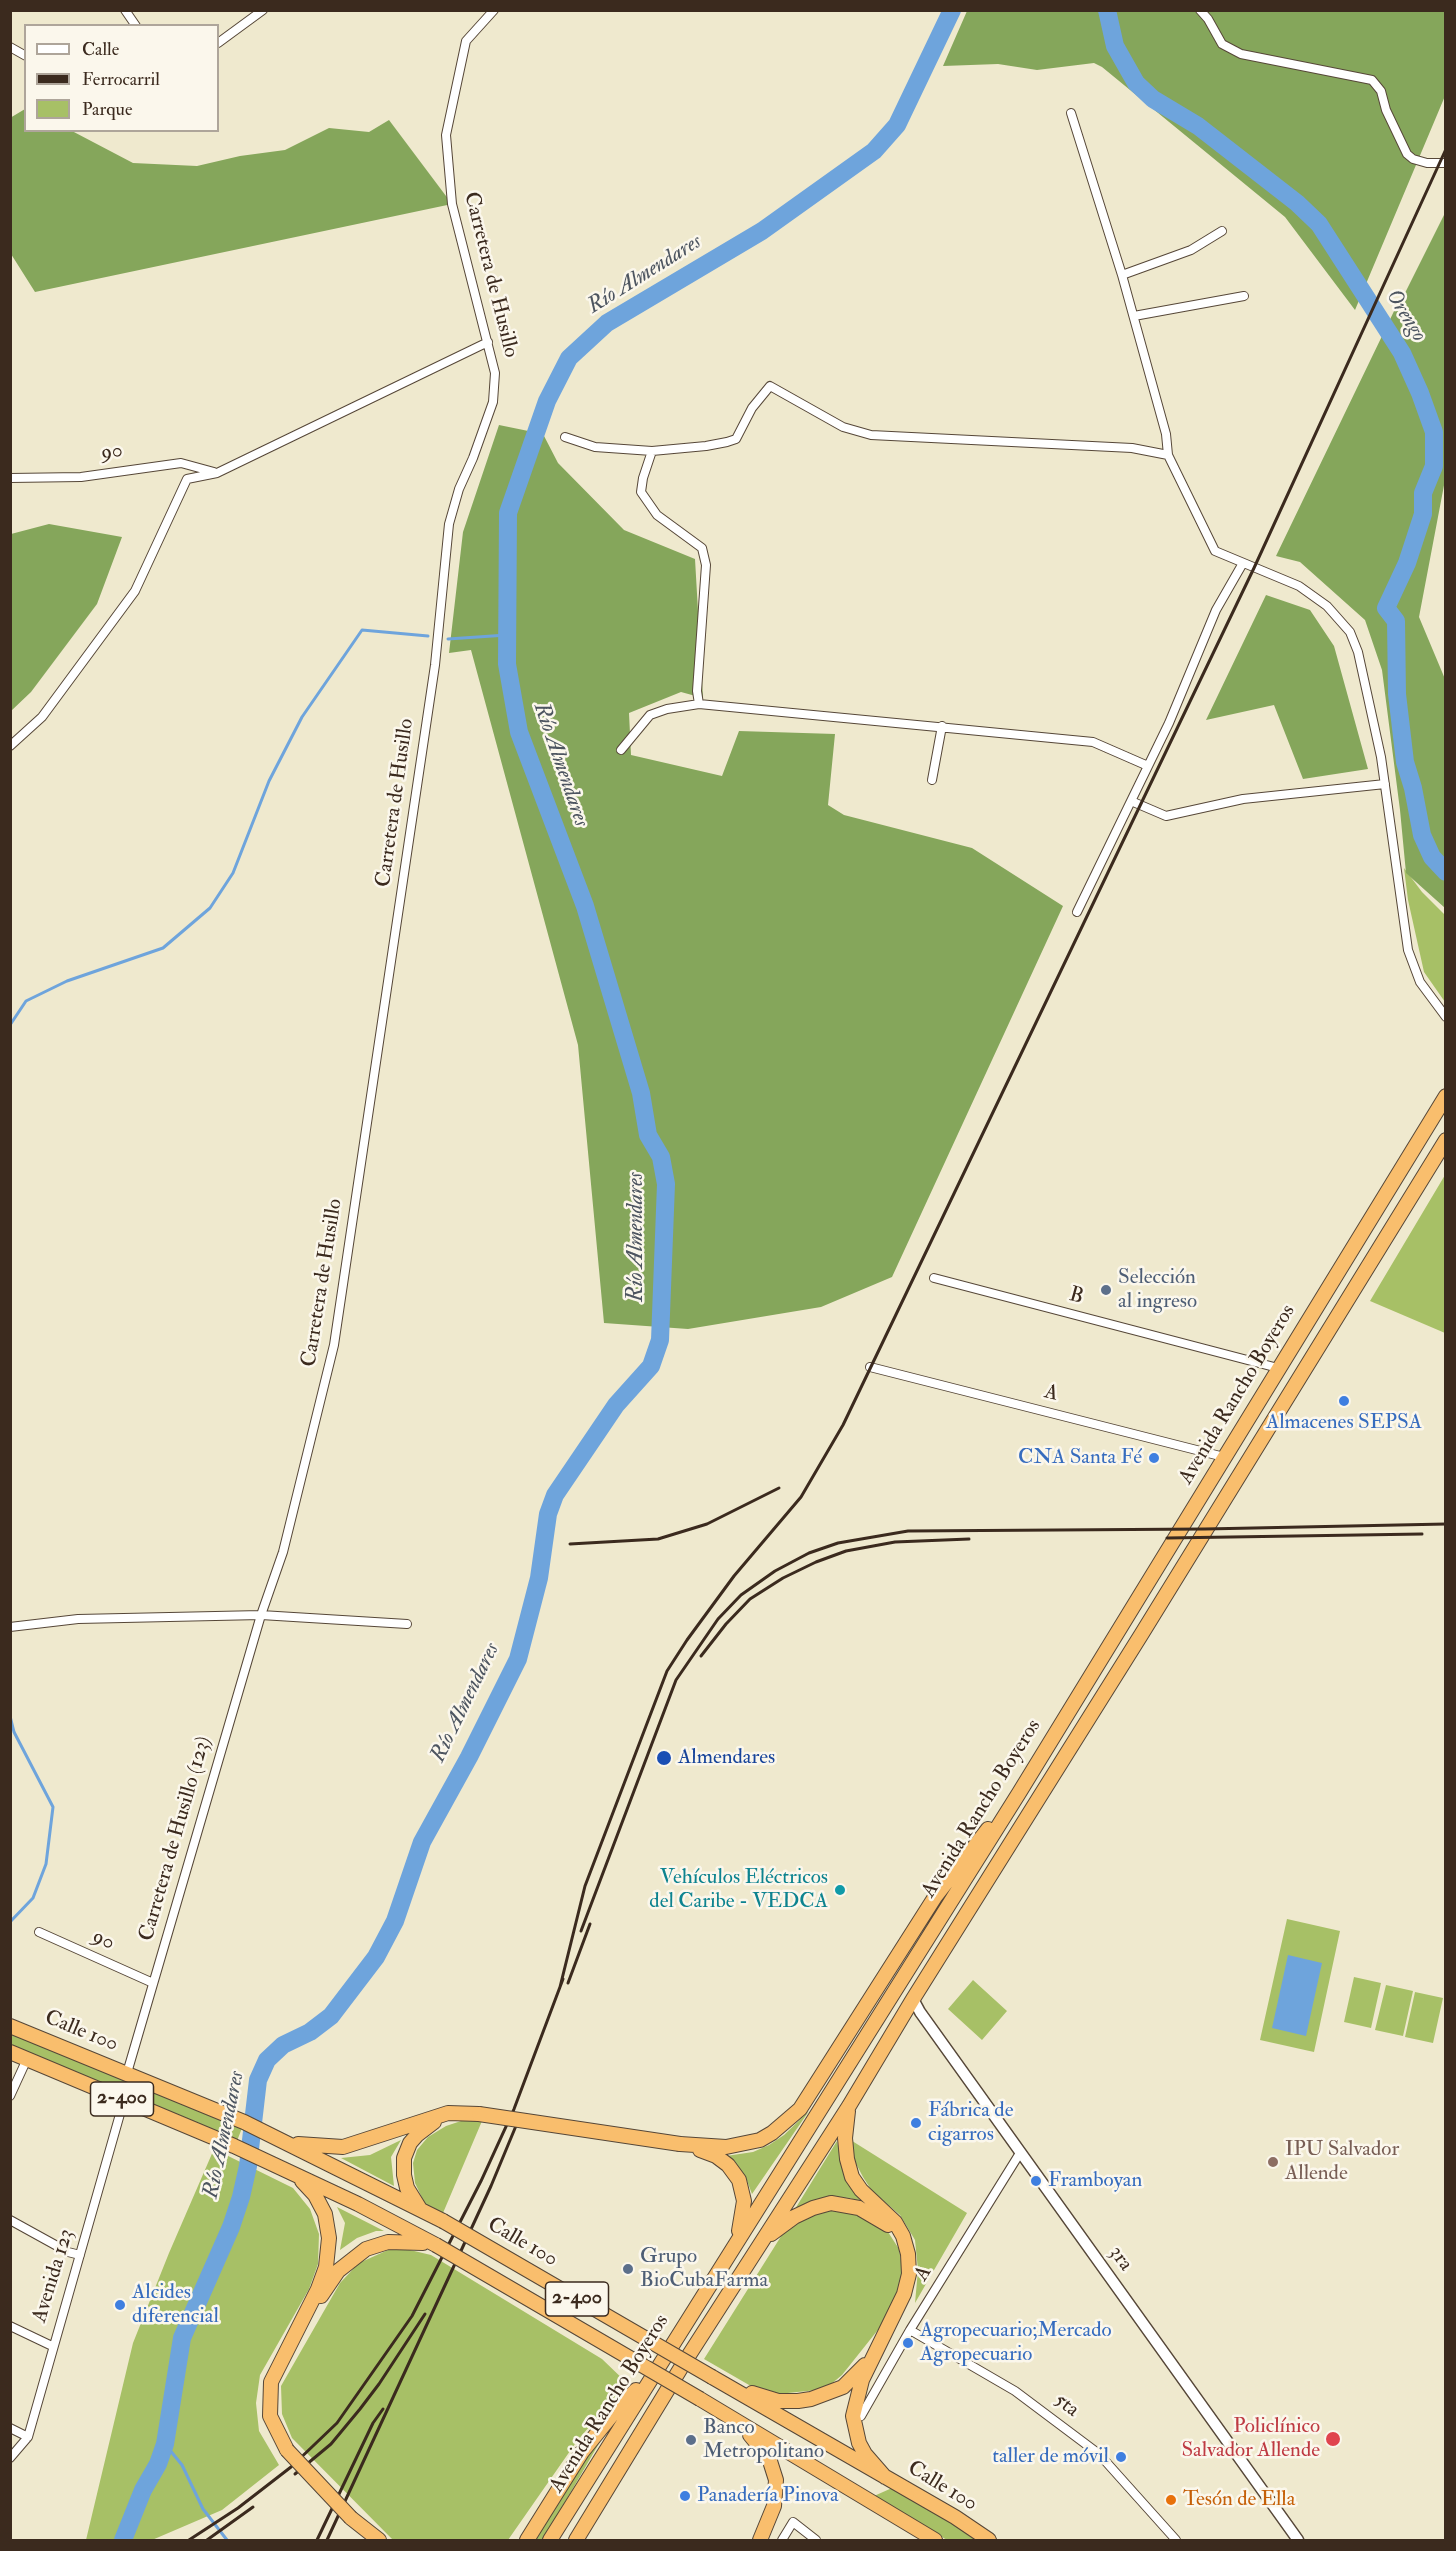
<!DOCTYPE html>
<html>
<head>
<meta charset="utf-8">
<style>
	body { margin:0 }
	#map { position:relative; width:1456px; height:2551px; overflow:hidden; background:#efe9ce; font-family:"IM FELL Double Pica",serif }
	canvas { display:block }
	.frame { position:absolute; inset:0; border:12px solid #3b2a1e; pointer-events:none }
	.legend { position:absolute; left:24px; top:24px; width:195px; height:108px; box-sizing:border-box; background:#fbf7ec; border:2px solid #aea59a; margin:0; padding:8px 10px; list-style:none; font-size:18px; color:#3b2a1e }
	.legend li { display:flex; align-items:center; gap:12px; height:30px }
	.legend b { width:30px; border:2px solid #aea59a }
</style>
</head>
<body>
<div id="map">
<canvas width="1456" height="2551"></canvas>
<div class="frame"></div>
<ul class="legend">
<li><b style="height:8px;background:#fff"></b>Calle</li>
<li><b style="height:8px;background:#3b2a1e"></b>Ferrocarril</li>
<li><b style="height:16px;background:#a7c066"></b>Parque</li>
</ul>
</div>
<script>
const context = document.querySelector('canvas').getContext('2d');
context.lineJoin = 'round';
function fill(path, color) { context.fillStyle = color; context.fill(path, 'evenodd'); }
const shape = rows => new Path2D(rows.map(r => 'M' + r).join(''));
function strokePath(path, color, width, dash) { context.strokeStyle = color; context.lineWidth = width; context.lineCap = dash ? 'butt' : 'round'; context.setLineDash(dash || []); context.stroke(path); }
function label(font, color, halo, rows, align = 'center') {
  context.font = font + ' "IM FELL Double Pica",serif'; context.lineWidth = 5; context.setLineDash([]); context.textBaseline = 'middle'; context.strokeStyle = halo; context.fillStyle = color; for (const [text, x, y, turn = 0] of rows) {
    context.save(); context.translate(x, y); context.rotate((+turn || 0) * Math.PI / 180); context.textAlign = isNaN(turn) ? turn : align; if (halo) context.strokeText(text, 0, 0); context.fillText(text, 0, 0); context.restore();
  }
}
const green = shape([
	[1404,868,1422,892,1445,915,1445,1002,1424,972,1408,900],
	[1445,1175,1446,1333,1445,1333,1370,1301],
	[1287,1919,1340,1931,1314,2052,1260,2040],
	[1354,1977,1381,1983,1371,2028,1344,2022],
	[973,1980,1007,2011,982,2040,948,2009],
	[1386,1985,1413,1991,1403,2036,1375,2030],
	[1415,1992,1443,1998,1433,2043,1405,2037],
	[10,2032,242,2128,237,2141,11,2046],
	[809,2111,752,2194,746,2178,726,2156,753,2152,769,2145,784,2135],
	[461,2121,482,2121,443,2213,425,2204,415,2183,413,2163,417,2150,428,2137,446,2126],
	[849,2139,967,2213,915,2303,918,2270,915,2240,900,2215,872,2191,863,2177,851,2154],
	[401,2140,391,2157,394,2186,341,2158,370,2155],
	[837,2141,843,2171,861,2202,850,2198,829,2197,818,2199,795,2209],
	[214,2149,293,2188,310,2209,319,2234,318,2264,309,2289,260,2375,256,2403,259,2431,279,2465,222,2510,152,2540,86,2540,133,2343,169,2253],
	[337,2207,384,2231,376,2231,357,2238,340,2250,345,2223],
	[847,2209,880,2225,888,2232,899,2249,903,2273,895,2303,881,2326,842,2375,830,2385,817,2390,778,2394,756,2389,704,2359,785,2230,803,2217,822,2210],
	[388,2250,410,2250,431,2255,602,2359,627,2383,577,2441,508,2540,393,2540,292,2438,282,2414,281,2386,340,2283,359,2263],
	[601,2440,543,2540,535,2540,588,2456],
	[892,2488,952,2522,979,2540,947,2540,874,2496]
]);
const forest = shape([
	[967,11,1445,11,1445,96,1355,310,1285,217,1102,67,1094,63,1037,70,998,64,943,66],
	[25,109,26,130,72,131,133,163,197,166,240,156,285,150,329,128,369,132,389,120,452,204,35,292,11,254,10,118],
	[1445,213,1445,480,1419,617,1445,679,1445,908,1406,873,1400,810,1382,670,1365,620,1300,562,1276,556,1396,307,1398,307],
	[499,425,543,434,558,463,624,530,695,559,703,698,681,692,629,713,631,755,722,776,739,731,835,734,828,805,844,815,972,848,1063,906,892,1277,821,1307,688,1329,604,1323,578,1045,471,650,449,653,463,532],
	[49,524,122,537,97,604,31,692,11,711,11,534],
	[1266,595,1310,610,1334,646,1368,769,1303,779,1274,705,1206,720]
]);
const water = shape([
	[1288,1955,1322,1963,1306,2036,1272,2028]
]);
const stream = shape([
	[448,639,507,635],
	[10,1025,26,1001,67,981,163,948,210,908,233,873,269,781,302,717,362,630,428,636],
	[10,1716,14,1732,53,1807,46,1864,33,1898,10,1922],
	[165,2444,182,2465,203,2509,227,2540]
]);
const river = shape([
	[1107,10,1115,46,1136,83,1153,99,1198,126,1297,203,1319,224,1402,353,1420,393,1434,432,1434,466,1423,493,1423,514,1407,563,1386,608,1396,621,1397,694,1405,762,1413,788,1422,835,1432,857,1446,872],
	[123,2540,143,2490,158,2464,165,2444,182,2338,231,2227,241,2197,248,2166,258,2080,267,2060,283,2045,310,2032,331,2016,376,1957,395,1921,422,1842,469,1757,518,1659,539,1578,548,1514,555,1495,616,1405,651,1366,660,1340,666,1184,661,1157,648,1135,641,1093,585,906,519,732,507,664,508,513,547,401,569,358,607,323,762,231,874,151,897,125,952,10]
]);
const minor = shape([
	[125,10,136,26],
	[1200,10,1208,19,1222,44,1241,54,1372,80,1381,91,1386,110,1407,154,1413,159,1427,163,1446,163],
	[218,43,263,10],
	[10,47,26,56],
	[1071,113,1122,275,1166,434,1168,455,1215,551,1299,586,1327,606,1350,632,1358,652,1381,757,1408,950,1420,982,1446,1017],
	[1122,275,1191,250,1222,231],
	[1134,316,1244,296],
	[565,437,595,447,652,451,706,446,727,442,736,439,752,408,770,386,843,427,871,435,1132,448,1168,455],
	[652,451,643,478,641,492,657,515,702,548,706,565,697,691,699,704],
	[10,478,81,477,181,463,214,472],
	[10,746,42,717,135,591,187,479,217,473,488,342],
	[621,750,650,715,667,709,699,704,1093,742,1148,766],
	[932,780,942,726],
	[1131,801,1166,816,1243,799,1385,784],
	[1077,912,1169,723,1216,610,1243,563],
	[934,1278,1278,1368],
	[870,1367,1224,1457],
	[10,1627,78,1619,261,1615,407,1624],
	[39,1932,153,1983],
	[127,2073,261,1615,283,1552,334,1345,435,665,449,524,459,489,473,458,493,402,495,373,452,204,446,135,466,41,494,10],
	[10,2096,27,2059],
	[10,2220,68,2252,80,2255],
	[10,2326,52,2346],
	[910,2330,1015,2391,1099,2454,1176,2540],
	[861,2416,910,2330,1020,2153],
	[10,2428,28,2437],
	[10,2458,28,2437,124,2100],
	[782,2540,793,2522,816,2540]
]);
const tertiary = shape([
	[913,1999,920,2012,1298,2540]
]);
const trunk = shape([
	[10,2026,244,2122,443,2221],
	[10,2052,234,2146,358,2204,436,2245],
	[848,2111,845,2138,847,2159,852,2177,861,2190,895,2222,903,2236,908,2254,909,2274,904,2294,862,2380,853,2416,859,2443,865,2454,885,2477],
	[298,2144,343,2147,448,2113,479,2114],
	[680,2144,726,2147,760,2140,772,2133,800,2109,935,1897,988,1829],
	[700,2150,716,2156,728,2165,739,2180,744,2201,739,2231],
	[420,2209,407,2188,404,2175,404,2158,410,2143,417,2135,434,2122],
	[771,2234,794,2217,813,2208,831,2203,859,2208,888,2225],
	[321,2296,338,2271,366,2249,388,2242,423,2243],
	[712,2377,955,2517,989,2540],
	[752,2393,778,2401,798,2401,811,2399,843,2387,865,2365],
	[700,2399,935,2540],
	[750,2435,769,2458,776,2480,774,2506,760,2540],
	[287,2450,270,2416,271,2382,318,2289,326,2267,329,2238,325,2214,315,2195,302,2181],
	[351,2518,379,2540],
	[527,2540,582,2452,616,2410,636,2390],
	[550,2540,1019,1793,1446,1096],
	[576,2540,682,2366,849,2106,913,1999,1141,1635,1446,1140]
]);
const rail = shape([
	[1167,1538,1422,1534],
	[570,1544,658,1539,707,1524,779,1488],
	[701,1656,726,1624,750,1599,783,1578,816,1562,846,1551,895,1542,969,1539],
	[581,1931,676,1680,718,1619,741,1595,775,1571,809,1553,838,1543,908,1531,1205,1529,1446,1524],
	[568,1983,590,1924],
	[560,1987,585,1886,667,1671,687,1640,734,1576,801,1497,843,1425,1254,568,1446,149],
	[295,2474,331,2444,360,2409,379,2384,425,2314],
	[189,2540,238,2508,291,2467,337,2423,412,2316,481,2181,514,2109,563,1979],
	[207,2540,253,2507],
	[317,2540,373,2423,383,2409],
	[327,2540,491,2186,518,2121]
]);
const trunkBridge = shape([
	[479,2114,680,2144],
	[443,2221,712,2377],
	[436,2245,700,2399],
	[287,2450,351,2518]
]);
const markers = [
	[1106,1290,6,"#5c6f8a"],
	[1344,1401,6,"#3f7fe0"],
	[1154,1458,6,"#3f7fe0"],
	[664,1758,8,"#1a4fb4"],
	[840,1890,6,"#0f9aa8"],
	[916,2123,6,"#3f7fe0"],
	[1273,2162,6,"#8d6e63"],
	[1036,2181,6,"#3f7fe0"],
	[628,2269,6,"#5c6f8a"],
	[120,2305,6,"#3f7fe0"],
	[908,2343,6,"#3f7fe0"],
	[1333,2439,8,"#e0444e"],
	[691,2440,6,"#5c6f8a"],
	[1121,2457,6,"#3f7fe0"],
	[685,2496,6,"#3f7fe0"],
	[1171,2500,6,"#e8710a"]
];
const shields = [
	[122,2099,63],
	[577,2299,63]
];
const shieldNames = [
	["2-400",122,2099],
	["2-400",577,2299]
];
const streetNames = [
	["Carretera de Husillo",490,275,76],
	["90",112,453,-10],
	["Carretera de Husillo",396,803,-82],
	["Carretera de Husillo",323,1283,-81],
	["B",1076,1297,15],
	["A",1051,1394,14],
	["Avenida Rancho Boyeros",1238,1395,-59],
	["Avenida Rancho Boyeros",982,1809,-58],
	["Carretera de Husillo (123)",176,1839,-74],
	["90",103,1941,24],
	["Calle 100",81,2032,22],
	["Calle 100",522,2243,30],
	["3ra",1120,2259,55],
	["A",924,2274,-58],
	["Avenida 123",54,2276,-73],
	["Avenida Rancho Boyeros",610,2404,-58],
	["5ta",1066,2406,37],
	["Calle 100",942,2487,31]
];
const serviceNames = [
	["Selección",1118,1278],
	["al ingreso",1118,1302],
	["Grupo",640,2257],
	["BioCubaFarma",640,2281],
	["Banco",703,2428],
	["Metropolitano",703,2452]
];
const shopNames = [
	["Almacenes SEPSA",1344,1423,"center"],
	["CNA Santa Fé",1142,1458,"right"],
	["Fábrica de",928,2111],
	["cigarros",928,2135],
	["Framboyan",1048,2181],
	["Alcides",132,2293],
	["diferencial",132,2317],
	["Agropecuario;Mercado",920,2331],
	["Agropecuario",920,2355],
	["taller de móvil",1109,2457,"right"],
	["Panadería Pinova",697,2496]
];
const transitNames = [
	["Almendares",678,1758]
];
const cultureNames = [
	["Vehículos Eléctricos",828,1878],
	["del Caribe - VEDCA",828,1902]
];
const educationNames = [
	["IPU Salvador",1285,2150],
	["Allende",1285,2174]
];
const healthNames = [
	["Policlínico",1320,2427],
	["Salvador Allende",1320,2451]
];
const foodNames = [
	["Tesón de Ella",1183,2500]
];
const waterNames = [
	["Río Almendares",645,275,-32],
	["Orengo",1405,316,58],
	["Río Almendares",560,765,71],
	["Río Almendares",637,1237,-90],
	["Río Almendares",466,1703,-64],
	["Río Almendares",225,2135,-78]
];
fill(green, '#a7c066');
fill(forest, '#85a65b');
fill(water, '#6ea4dc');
strokePath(stream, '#6ea4dc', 3);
strokePath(river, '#6ea4dc', 18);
strokePath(minor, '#564738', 10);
strokePath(tertiary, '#564738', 13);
strokePath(trunk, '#564738', 16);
strokePath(minor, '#fff', 8);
strokePath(tertiary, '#fff', 10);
strokePath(trunk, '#f9be6d', 14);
strokePath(rail, '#3b2a1e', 3);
strokePath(trunkBridge, '#564738', 16, []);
strokePath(trunkBridge, '#f9be6d', 14);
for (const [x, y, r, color] of markers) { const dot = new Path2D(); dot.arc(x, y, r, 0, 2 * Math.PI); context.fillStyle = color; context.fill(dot); strokePath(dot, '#fbf7ec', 2); }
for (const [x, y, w] of shields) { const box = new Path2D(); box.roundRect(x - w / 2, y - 17, w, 34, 4.5); context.fillStyle = '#fbf7ec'; context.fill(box); strokePath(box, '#3b2a1e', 1.5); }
label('bold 20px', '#3b2a1e', null, shieldNames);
label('21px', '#3b2a1e', '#fbf7ec', streetNames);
label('21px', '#4e5e75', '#fbf7ec', serviceNames, 'left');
label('21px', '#366cbe', '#fbf7ec', shopNames, 'left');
label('21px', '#164399', '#fbf7ec', transitNames, 'left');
label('21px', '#0d838f', '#fbf7ec', cultureNames, 'right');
label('21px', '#785e54', '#fbf7ec', educationNames, 'left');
label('21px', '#be3a42', '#fbf7ec', healthNames, 'right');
label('21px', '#c56008', '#fbf7ec', foodNames, 'left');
label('italic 22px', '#4d5560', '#fbf7ec', waterNames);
</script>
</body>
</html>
